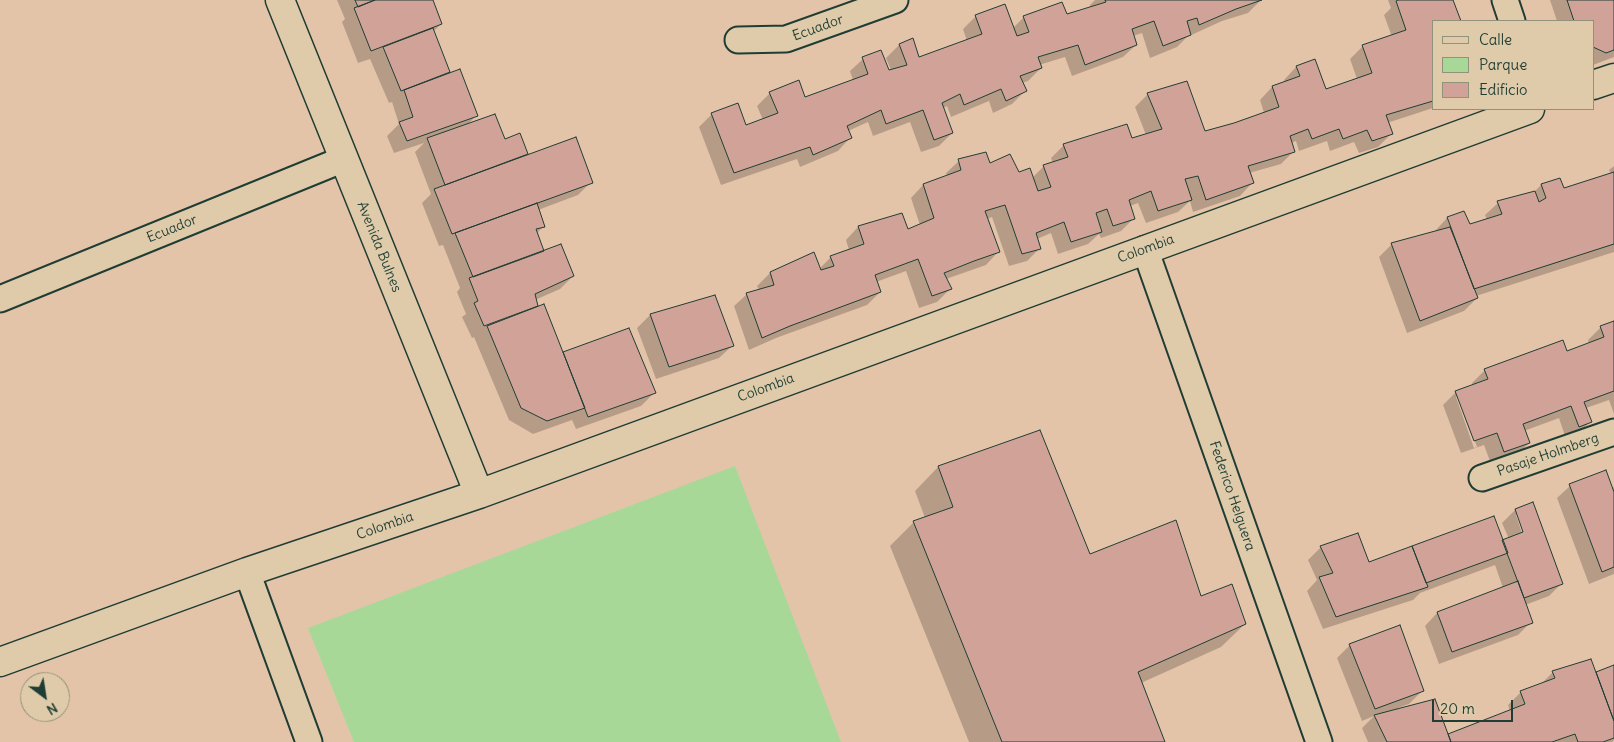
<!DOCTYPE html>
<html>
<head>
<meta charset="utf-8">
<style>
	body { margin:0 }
	#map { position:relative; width:1614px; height:742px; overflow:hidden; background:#e4c4a9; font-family:Delius,sans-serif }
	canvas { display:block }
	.legend { position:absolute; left:1432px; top:20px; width:162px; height:90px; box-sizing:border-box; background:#dfcbaa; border:1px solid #92927b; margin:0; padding:6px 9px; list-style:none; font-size:15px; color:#1f3d34 }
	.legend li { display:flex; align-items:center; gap:10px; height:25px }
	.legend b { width:25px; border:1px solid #92927b }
	.north { position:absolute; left:20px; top:672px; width:50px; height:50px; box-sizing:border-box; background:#dfcbaa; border:1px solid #92927b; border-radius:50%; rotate:149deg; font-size:14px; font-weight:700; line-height:20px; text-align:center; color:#1f3d34 }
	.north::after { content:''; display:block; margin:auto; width:18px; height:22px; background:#1f3d34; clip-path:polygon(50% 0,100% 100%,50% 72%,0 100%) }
	.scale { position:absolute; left:1432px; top:700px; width:81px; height:22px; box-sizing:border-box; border:2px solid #1f3d34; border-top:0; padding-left:6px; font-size:15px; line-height:18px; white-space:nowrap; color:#1f3d34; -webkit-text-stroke:4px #dfcbaa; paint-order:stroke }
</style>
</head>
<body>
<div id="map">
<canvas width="1614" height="742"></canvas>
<ul class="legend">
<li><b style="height:6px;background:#dfcbaa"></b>Calle</li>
<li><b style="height:14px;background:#a7d898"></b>Parque</li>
<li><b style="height:14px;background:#d1a398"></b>Edificio</li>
</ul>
<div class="north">N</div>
<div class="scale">20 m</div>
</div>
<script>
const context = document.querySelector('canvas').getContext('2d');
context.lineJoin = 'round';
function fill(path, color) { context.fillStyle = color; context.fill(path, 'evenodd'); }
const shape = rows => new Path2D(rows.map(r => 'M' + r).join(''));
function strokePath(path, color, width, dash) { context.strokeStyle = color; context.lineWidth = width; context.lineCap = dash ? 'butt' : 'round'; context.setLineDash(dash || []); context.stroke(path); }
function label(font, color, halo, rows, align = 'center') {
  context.font = font + ' Delius,sans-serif'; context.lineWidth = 5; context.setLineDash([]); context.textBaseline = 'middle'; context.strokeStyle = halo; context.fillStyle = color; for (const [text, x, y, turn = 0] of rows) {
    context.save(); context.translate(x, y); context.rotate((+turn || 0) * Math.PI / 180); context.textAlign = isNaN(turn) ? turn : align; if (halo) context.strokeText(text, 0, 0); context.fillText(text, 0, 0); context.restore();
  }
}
const green = shape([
	[735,466,841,742,354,742,308,628]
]);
const shadow = shape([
	[337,0,432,0,441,24,433,32,449,74,476,116,467,125,504,141,519,135,527,156,591,182,578,195,538,210,544,226,536,234,543,252,573,276,560,289,535,300,537,308,562,354,628,329,654,393,641,406,576,429,572,420,533,434,509,420,474,337,472,338,462,317,466,314,457,292,460,288,443,245,439,246,422,203,431,194,415,152,424,143,394,153,387,136,399,124,392,102,389,103,370,59,358,63,342,22,345,19],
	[1095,0,1261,0,1248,13,1222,21,1187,37,1177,47,1150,58,1142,33,1133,36,1136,45,1123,57,1072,76,1065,57,1039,65,1041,68,1028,81,1022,83,1025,91,1012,104,993,113,989,101,951,117,947,106,942,109,952,133,939,146,921,152,910,122,873,136,868,122,848,131,850,138,838,151,800,167,797,159,721,185,699,127,712,114,745,127,763,120,757,106,770,93,804,99,853,80,850,71,863,59,880,52,888,71,891,70,886,58,899,45,912,40,918,58,967,41,963,29,976,16,1013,28,1024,17,1066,16,1091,8,1090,5],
	[1388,0,1452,0,1459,21,1433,21,1433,108,1387,123,1391,134,1378,147,1359,153,1354,142,1330,151,1327,141,1299,151,1296,141,1291,143,1294,151,1281,164,1249,173,1252,183,1240,196,1193,212,1190,201,1178,212,1146,223,1138,203,1130,206,1134,218,1121,231,1101,238,1099,234,1088,244,1058,254,1051,233,1037,239,1040,248,1027,261,1009,266,992,217,987,219,998,252,986,265,946,279,950,289,937,302,919,308,906,271,876,282,880,292,867,305,776,338,749,350,734,306,747,294,759,290,757,286,770,273,819,269,831,257,849,250,846,240,858,227,901,214,907,231,920,225,911,198,923,185,947,176,946,173,959,161,989,165,1032,178,1044,166,1053,163,1051,158,1064,145,1131,139,1146,135,1135,107,1148,94,1204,133,1264,113,1260,100,1272,87,1285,82,1284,80,1296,67,1314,60,1325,90,1357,79,1350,59,1363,46,1392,37,1384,15,1391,8],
	[1550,0,1614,0,1614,57,1593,65,1593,21,1557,21],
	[1614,166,1614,252,1476,296,1477,298,1464,311,1407,333,1379,257,1392,244,1435,233,1435,231,1447,218,1463,212,1469,226,1487,220,1485,215,1498,203,1534,192,1541,185,1563,190,1611,174,1609,170],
	[715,297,732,346,719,358,656,379,637,328,650,315],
	[1614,322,1614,414,1609,400,1586,408,1590,422,1578,434,1566,439,1559,418,1524,431,1529,443,1516,456,1491,464,1484,445,1461,453,1443,405,1456,392,1473,386,1472,383,1485,370,1566,352,1589,344,1588,340,1601,327],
	[1456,397,1459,397,1477,447,1474,448],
	[938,467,1089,556,1200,597,1245,624,1221,647,1141,683,1164,742,969,742,890,546,914,522,925,518,915,491],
	[1570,486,1611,488,1614,487,1614,574,1589,584,1557,498],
	[1532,504,1561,584,1549,596,1525,605,1531,622,1518,635,1439,664,1425,626,1437,613,1503,588,1495,565,1420,593,1413,600,1323,629,1307,591,1317,580,1308,560,1321,547,1368,563,1502,542,1509,539,1502,523,1515,510],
	[1516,515,1518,515,1527,538,1524,539],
	[1350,645,1422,691,1409,704,1398,708,1399,710,1447,735,1510,711,1508,705,1521,692,1540,685,1553,672,1595,674,1614,666,1614,740,1612,742,1368,742,1362,728,1374,716,1362,721,1337,658]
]);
const building = shape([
	[355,0,375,0,358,7,355,0],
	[375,0,433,0,442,24,371,51,354,8,375,0],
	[1105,0,1262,0,1236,9,1199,25,1197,18,1187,21,1191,35,1163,46,1154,21,1132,29,1137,45,1085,65,1078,45,1038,57,1042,68,1020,76,1027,91,1006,101,1001,89,964,105,960,94,942,103,953,133,934,140,923,110,886,124,881,110,847,126,852,138,813,155,810,147,734,173,711,113,738,103,746,125,778,113,769,92,799,80,805,97,868,74,862,57,881,50,889,70,907,65,899,44,913,38,919,57,982,34,975,15,1005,4,1017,36,1029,32,1023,16,1062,2,1067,14,1106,2,1105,0],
	[1398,0,1453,0,1461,21,1433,21,1433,101,1386,115,1393,134,1372,141,1367,130,1343,139,1339,129,1312,139,1308,129,1290,136,1295,152,1248,166,1254,183,1206,200,1198,176,1185,179,1192,200,1158,211,1151,191,1129,200,1135,219,1113,226,1107,209,1096,213,1102,232,1071,242,1064,222,1036,233,1041,249,1022,254,1005,205,985,211,1000,252,974,261,944,273,952,289,932,296,918,259,875,275,881,292,790,326,762,338,746,293,774,285,770,272,814,252,821,270,834,266,830,256,864,244,858,226,902,213,908,229,934,218,923,184,961,170,958,159,986,152,990,163,1010,154,1019,172,1030,168,1038,191,1051,187,1043,165,1068,157,1063,144,1127,124,1132,138,1162,129,1147,93,1187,81,1205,131,1234,123,1279,107,1272,86,1300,76,1296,66,1315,59,1326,89,1372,73,1362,45,1406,30,1396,1,1398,0],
	[1567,0,1614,0,1614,50,1606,53,1593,47,1593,21,1574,21,1567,0],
	[433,28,450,72,401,91,383,47,433,28],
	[460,69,478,116,407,141,399,122,413,117,404,90,460,69],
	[495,114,505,139,520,133,528,154,445,185,427,138,495,114],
	[576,137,593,183,452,234,434,189,576,137],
	[1614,172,1614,244,1474,289,1447,217,1464,211,1470,224,1502,214,1497,201,1535,191,1539,202,1546,198,1541,184,1560,178,1564,188,1614,172],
	[537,203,545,227,536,229,544,251,473,277,455,233,537,203],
	[1450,227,1478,298,1420,321,1391,243,1450,227],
	[561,244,574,276,535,294,538,306,484,326,474,303,478,301,469,278,561,244],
	[715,295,734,346,669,367,650,314,715,295],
	[544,304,585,408,547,421,521,408,487,326,544,304],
	[1614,321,1614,391,1584,402,1592,422,1579,427,1571,406,1523,424,1530,443,1504,452,1497,433,1474,441,1455,391,1488,379,1484,369,1563,340,1567,351,1604,337,1600,326,1614,321],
	[629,328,656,393,588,417,563,352,629,328],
	[1040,430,1090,554,1176,520,1201,596,1232,584,1246,624,1138,672,1165,742,1002,742,913,521,953,507,938,466,1040,430],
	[1606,470,1614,492,1614,567,1602,572,1569,484,1606,470],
	[1533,502,1563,584,1524,598,1502,540,1523,532,1515,509,1533,502],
	[1494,516,1508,553,1426,583,1412,546,1494,516],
	[1358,533,1369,562,1412,546,1428,587,1336,617,1319,577,1333,573,1320,546,1358,533],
	[1518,581,1533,623,1452,652,1437,612,1518,581],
	[1400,625,1424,691,1375,709,1349,644,1400,625],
	[1591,659,1614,721,1614,738,1603,742,1578,742,1575,734,1552,742,1451,742,1448,734,1525,704,1520,691,1555,678,1552,671,1591,659],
	[1614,665,1614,721,1596,672,1614,665],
	[1435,699,1451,742,1387,742,1374,715,1435,699]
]);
const street = shape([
	[1505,0,1512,21],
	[738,40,786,39,895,0],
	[1145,249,1319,742],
	[0,299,344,159],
	[1482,478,1614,432],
	[247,572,309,742]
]);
const secondary = shape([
	[280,0,479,494],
	[1593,85,1614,78],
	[0,662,247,572,479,494,1530,109]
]);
const streetNames = [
	["Ecuador",818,28,-20],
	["Ecuador",172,229,-22],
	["Avenida Bulnes",379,247,68],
	["Colombia",1146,249,-20],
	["Colombia",766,388,-20],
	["Pasaje Holmberg",1548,455,-19],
	["Federico Helguera",1232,496,71],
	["Colombia",385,526,-19]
];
fill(green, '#a7d898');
fill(shadow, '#0003');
fill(building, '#d1a398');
strokePath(building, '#1f3d34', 1);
strokePath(street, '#1f3d34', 29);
strokePath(secondary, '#1f3d34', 31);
strokePath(street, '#dfcbaa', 25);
strokePath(secondary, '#dfcbaa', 28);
label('14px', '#1f3d34', '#dfcbaa', streetNames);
</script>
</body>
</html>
